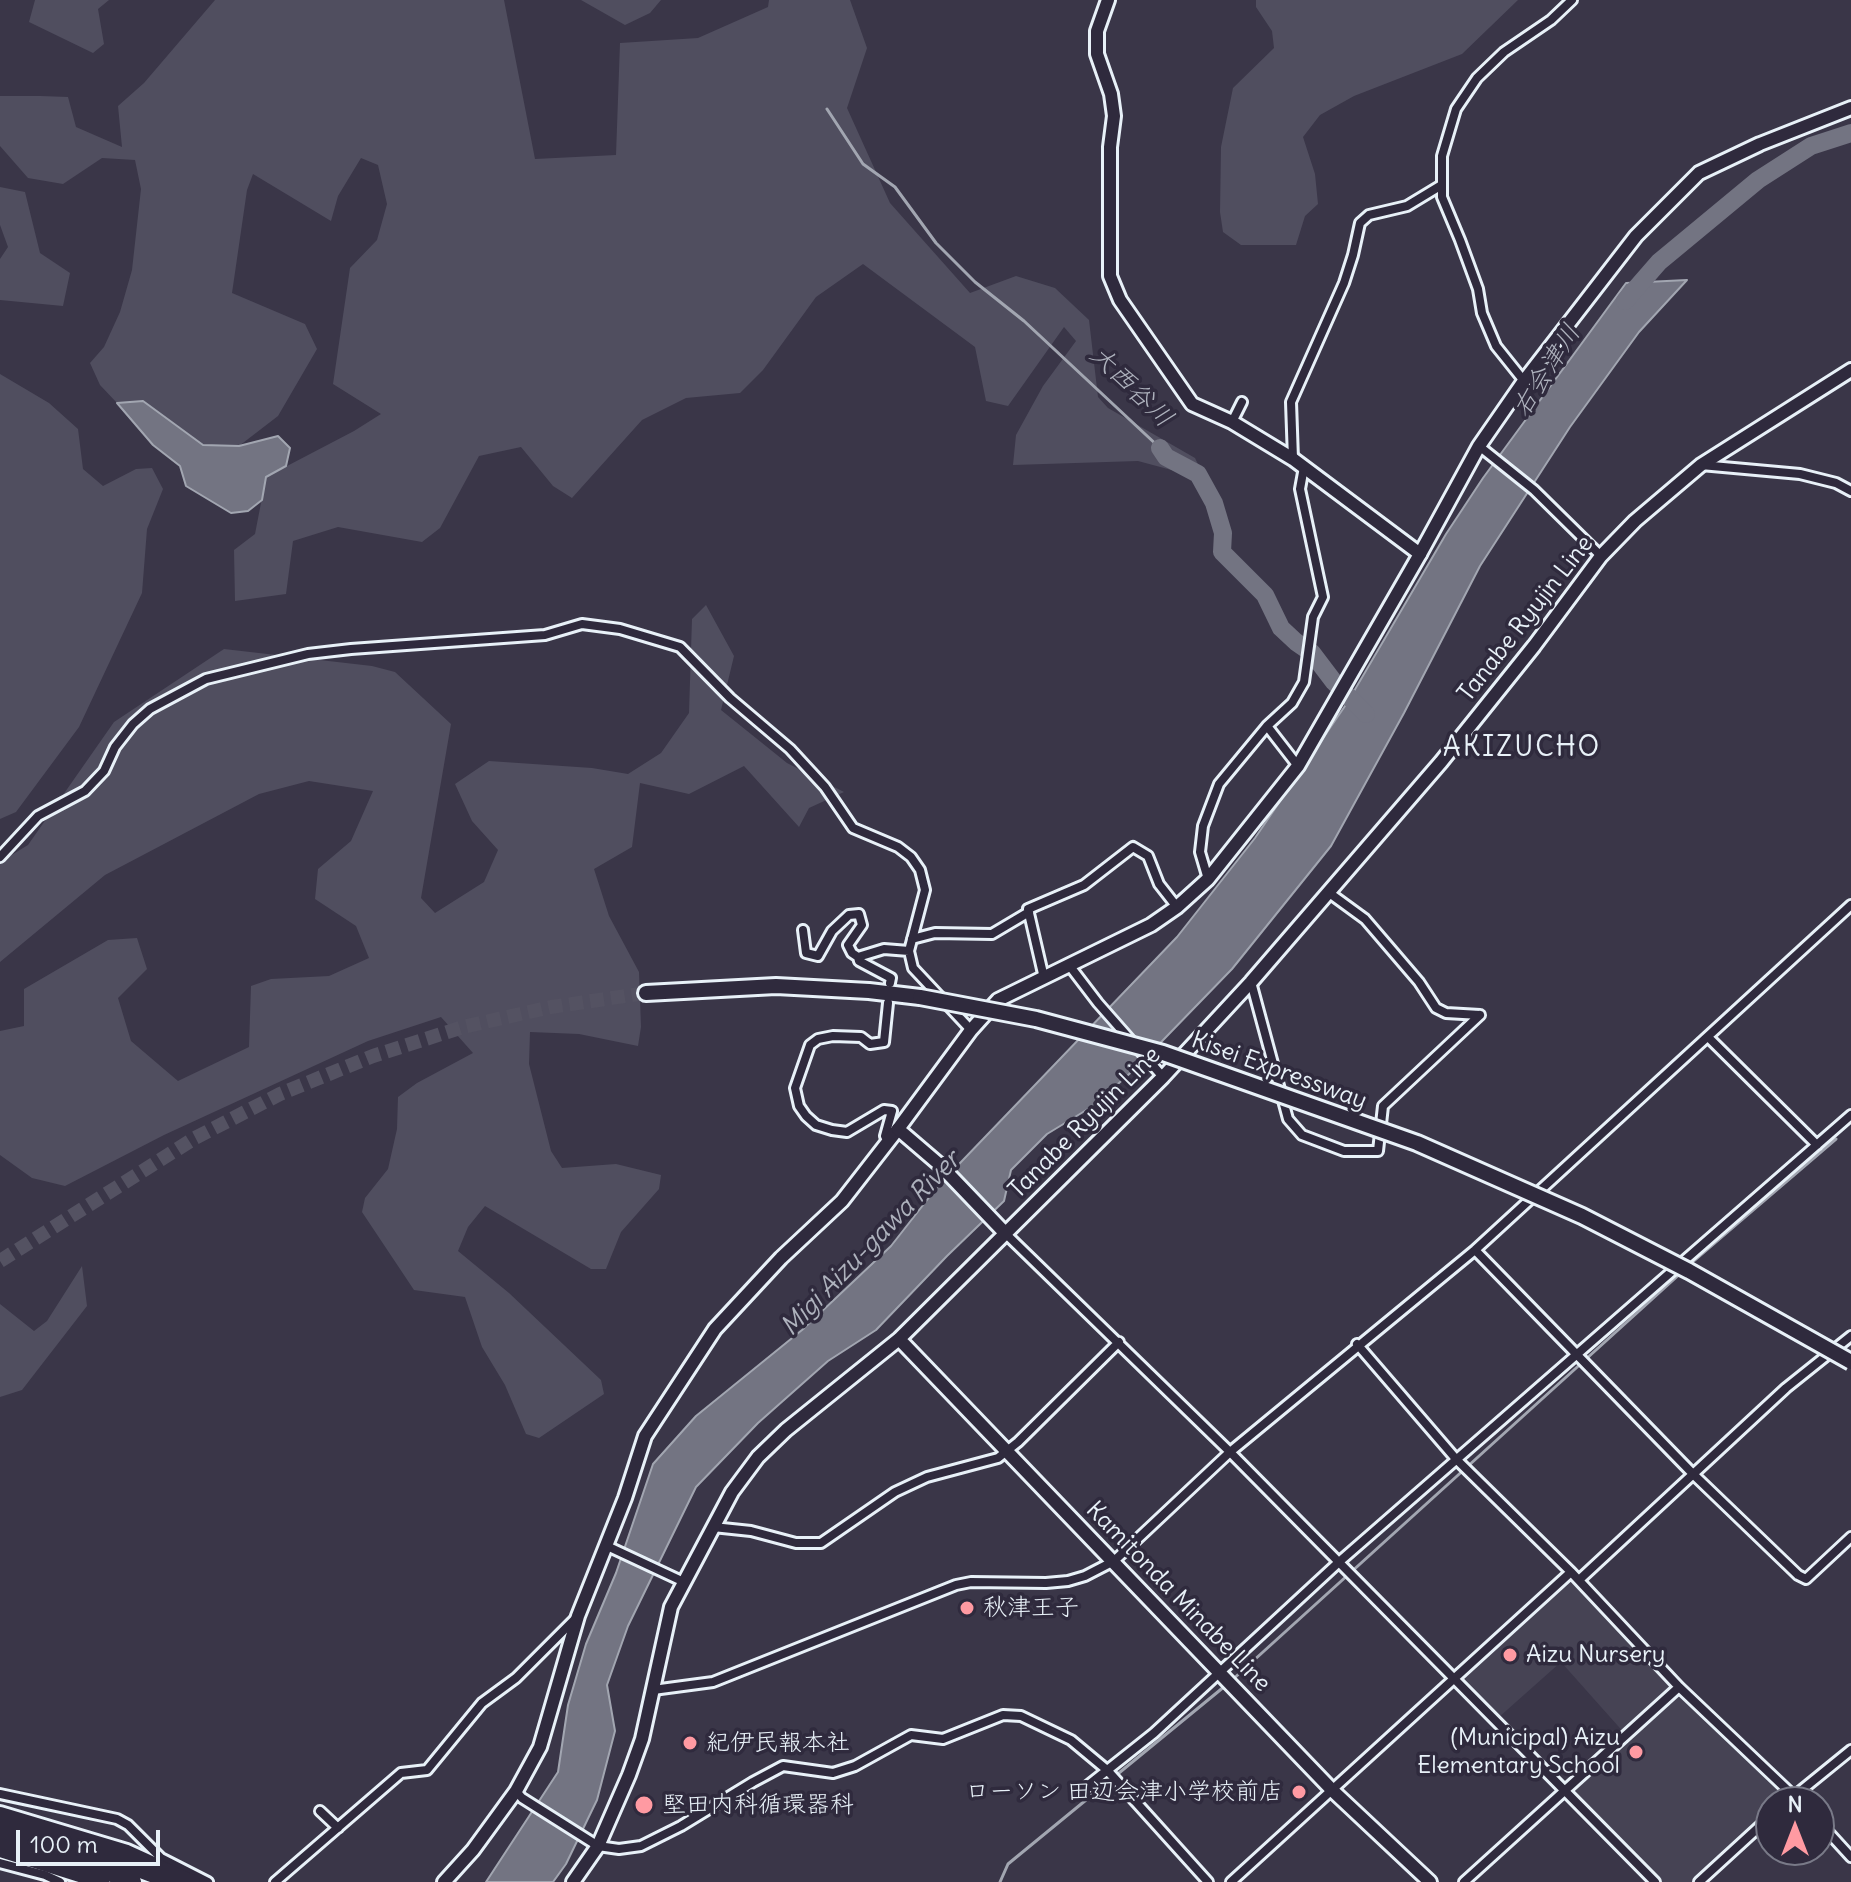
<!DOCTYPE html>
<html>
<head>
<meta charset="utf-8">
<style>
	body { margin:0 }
	#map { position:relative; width:1851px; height:1882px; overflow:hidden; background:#3a3648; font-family:Delius,sans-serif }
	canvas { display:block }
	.north { position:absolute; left:1755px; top:1786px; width:80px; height:80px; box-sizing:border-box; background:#2f2a3d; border:2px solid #797a88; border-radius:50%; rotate:0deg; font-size:22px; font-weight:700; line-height:32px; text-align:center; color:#e8f1f8 }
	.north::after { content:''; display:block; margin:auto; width:28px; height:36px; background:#ff9aa2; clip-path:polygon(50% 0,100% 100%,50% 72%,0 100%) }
	.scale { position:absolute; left:16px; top:1830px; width:144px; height:36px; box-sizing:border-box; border:4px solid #e8f1f8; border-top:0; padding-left:10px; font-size:24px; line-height:28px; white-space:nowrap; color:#e8f1f8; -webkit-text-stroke:6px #2f2a3d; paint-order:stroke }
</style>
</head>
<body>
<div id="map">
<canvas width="1851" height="1882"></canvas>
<div class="north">N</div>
<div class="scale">100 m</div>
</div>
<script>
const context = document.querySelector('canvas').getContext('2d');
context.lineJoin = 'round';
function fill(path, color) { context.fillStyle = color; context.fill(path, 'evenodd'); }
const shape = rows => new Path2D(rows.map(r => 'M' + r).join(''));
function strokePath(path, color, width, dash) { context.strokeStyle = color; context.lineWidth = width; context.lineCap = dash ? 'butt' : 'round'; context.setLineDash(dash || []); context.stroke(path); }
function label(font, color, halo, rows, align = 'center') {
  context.font = font + ' Delius,"Klee One",sans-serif'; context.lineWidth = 7; context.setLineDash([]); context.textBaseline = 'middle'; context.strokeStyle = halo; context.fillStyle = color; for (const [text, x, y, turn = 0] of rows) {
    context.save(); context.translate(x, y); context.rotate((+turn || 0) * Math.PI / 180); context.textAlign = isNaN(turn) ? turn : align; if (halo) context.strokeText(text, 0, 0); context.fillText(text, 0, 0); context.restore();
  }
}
const built = shape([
	[1571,1574,1679,1687,1794,1795,1787,1802,1771,1802,1771,1816,1699,1882,1655,1882,1564,1792,1626,1735,1561,1662,1498,1718,1458,1677]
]);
const green = shape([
	[35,0,109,0,98,9,104,44,93,53,29,22],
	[215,0,504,0,535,159,616,155,620,43,698,38,768,7,769,0,850,0,867,48,847,108,890,203,970,293,1016,276,1055,288,1089,320,1098,397,1108,408,1195,458,1205,479,1138,461,1013,465,1016,435,1043,386,1076,341,1064,327,1008,406,986,401,975,347,863,264,816,297,763,370,740,393,686,398,642,420,572,498,553,486,521,447,479,456,440,528,422,542,338,527,293,541,286,594,235,601,234,550,255,534,266,477,354,431,381,414,333,384,350,268,377,240,387,204,378,165,361,158,338,196,331,221,253,174,247,190,232,293,305,324,317,349,278,416,239,446,203,445,143,401,117,403,100,385,90,363,104,347,120,312,132,270,141,189,135,160,102,158,63,184,28,178,0,146,0,96,40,96,68,97,76,127,122,147,118,106,144,83],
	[581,0,661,0,650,13,625,25],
	[1256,0,1518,0,1462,54,1354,96,1320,115,1303,137,1315,174,1318,204,1305,216,1296,245,1241,245,1223,232,1220,212,1221,147,1233,88,1274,48,1272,31,1256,7],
	[0,187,25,192,40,253,70,273,63,306,0,300,0,259,8,247,0,225],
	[0,374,49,403,78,429,83,469,103,486,136,469,152,468,163,489,147,529,142,593,79,727,16,812,0,819],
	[706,605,734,656,721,710,787,763,844,792,809,808,799,827,744,766,689,794,640,783,632,847,594,869,609,916,639,972,641,1027,638,1046,579,1034,530,1032,529,1064,551,1151,562,1168,616,1164,661,1175,659,1189,621,1232,606,1269,591,1269,485,1206,468,1227,458,1251,509,1293,601,1380,604,1394,539,1438,526,1434,505,1385,482,1347,465,1297,414,1290,362,1212,365,1198,388,1169,397,1129,398,1097,417,1083,473,1053,441,1017,368,1041,164,1135,65,1186,32,1178,0,1155,0,1031,24,1026,24,989,108,940,137,938,147,969,118,998,131,1041,178,1081,249,1047,251,986,271,979,329,976,369,958,356,926,315,899,318,869,351,841,373,791,309,781,259,794,105,875,0,962,0,862,28,845,114,722,224,649,372,666,395,672,451,724,421,898,435,913,484,882,498,850,472,821,455,784,489,761,592,768,628,774,661,753,689,713,692,619],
	[82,1266,87,1306,22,1390,0,1397,0,1304,34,1331,47,1321]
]);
const water = shape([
	[1687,280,1639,332,1570,427,1480,566,1404,713,1331,846,1232,969,1136,1068,1093,1106,1047,1134,1011,1170,1004,1201,947,1256,876,1330,828,1361,758,1423,696,1487,628,1626,607,1685,615,1731,597,1800,566,1864,553,1882,486,1882,558,1772,568,1705,586,1644,616,1573,653,1464,696,1416,802,1330,891,1246,938,1186,1177,937,1255,838,1347,703,1446,534,1483,478,1626,283,1687,280],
	[143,401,203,445,239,446,278,436,290,448,286,466,266,477,262,500,248,511,231,513,186,486,180,466,153,445,117,403,143,401]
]);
const stream = shape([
	[827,109,863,164,895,187,936,243,975,282,1024,321,1160,448],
	[1690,1264,1836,1139],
	[1231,1681,1682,1272],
	[1000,1882,1008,1864,1225,1686]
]);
const river = shape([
	[1625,301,1659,262,1758,180,1811,146,1851,133],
	[1160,448,1166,457,1198,474,1214,503,1223,533,1222,552,1265,595,1281,628,1296,642,1312,653,1334,682,1366,714]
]);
const highwayTunnel = shape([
	[0,1261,195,1138,280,1094,373,1056,463,1027,551,1007,646,993]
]);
const street = shape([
	[1524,381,1496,346,1482,313,1478,289,1460,240,1442,197,1442,156,1456,109,1477,78,1504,52,1551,20,1572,0],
	[1232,422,1242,402],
	[1479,446,1534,490,1601,556],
	[1293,459,1291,402,1344,283,1353,255,1360,223,1369,215,1407,206,1440,186],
	[1701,465,1800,474,1836,483,1851,491],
	[1267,726,1298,766],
	[0,857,38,816,85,791,104,771,115,747,133,724,150,709,206,679,308,654,351,649,545,635,582,624,620,629,680,647,730,698,790,749,825,787,853,828,898,847,911,857,920,870,925,890,909,951,913,968,971,1030],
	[1208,879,1200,852,1203,826,1219,784,1267,726,1292,703,1304,682,1313,617,1323,597,1300,489,1304,467],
	[1328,892,1365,919,1419,982,1436,1008,1446,1013,1480,1015],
	[803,930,806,953,818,956,832,931,849,915,859,914,862,925,848,945,852,953,858,957,884,949,909,951],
	[912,939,935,933,992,934,1029,912],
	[858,957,859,961,891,978,890,983],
	[1069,965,1098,1003,1163,1077],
	[1044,978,1028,909,1084,885,1133,847,1148,856,1159,884,1177,907],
	[1251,982,1288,1119,1302,1135,1344,1151,1378,1151,1383,1106,1480,1015],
	[1708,1037,1817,1145],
	[888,1142,885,1136,892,1111,884,1110,847,1132,832,1130,816,1125,806,1116,799,1106,795,1088,810,1045,818,1039,833,1036,861,1037,870,1044,884,1042,888,1003],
	[1006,1234,1230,1452,1655,1882],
	[1475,1250,1694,1475,1798,1575,1806,1579,1851,1537],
	[1357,1344,1456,1459,1571,1572,1679,1687,1800,1802],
	[713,1527,751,1531,796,1543,821,1543,895,1492,927,1477,998,1458,1018,1442,1119,1342],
	[607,1546,684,1582],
	[1579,1580,1786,1388,1851,1336],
	[653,1690,713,1682,956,1585,971,1582,1046,1583,1068,1581,1085,1576,1114,1561,1230,1452,1475,1250,1851,905],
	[516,1791,522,1798,598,1846,619,1849,641,1846,681,1826,753,1782,783,1766,833,1773,855,1766,911,1735,943,1739,1003,1715,1021,1716,1071,1740,1107,1770,1208,1882],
	[1081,1791,1154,1733,1339,1562,1851,1115],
	[0,1794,117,1819,128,1825,161,1858,208,1882],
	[1787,1802,1851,1750],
	[320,1811,338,1828],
	[1819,1822,1851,1857],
	[0,1863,45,1875,60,1882],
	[275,1882,401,1773,427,1770,482,1703,516,1678,577,1617],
	[1231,1882,1571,1572],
	[1464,1882,1679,1687],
	[1699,1882,1771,1816]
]);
const secondary = shape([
	[1420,554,1479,446,1524,381,1636,236,1699,173,1760,144,1851,108],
	[444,1882,473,1850,516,1791,540,1747,578,1616,625,1498,645,1436,715,1329,781,1258,842,1201,898,1129]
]);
const primary = shape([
	[1006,1234,940,1165,898,1129,971,1030,998,1000,1151,925,1177,907,1208,879,1298,766,1420,554,1293,459,1232,422,1192,404,1120,300,1110,276,1110,147,1114,116,1111,94,1097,54,1097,31,1108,0],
	[899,1339,1333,1791,1430,1882],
	[573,1882,598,1846,629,1775,642,1739,671,1607,732,1492,758,1457,786,1430,899,1339,1163,1077,1251,982,1441,762,1534,646,1601,556,1635,521,1701,465,1851,370]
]);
const highway = shape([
	[646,993,776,986,869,991,920,997],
	[0,1814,127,1852,193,1882],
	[0,1827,122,1864,170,1882],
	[0,1840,134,1882],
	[0,1850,102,1882]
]);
const highwayBridge = shape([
	[920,997,1036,1019,1163,1053,1417,1143,1582,1216,1689,1271,1851,1362]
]);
const markers = [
	[967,1608,8,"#ff9aa2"],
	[1510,1655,8,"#ff9aa2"],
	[690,1743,8,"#ff9aa2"],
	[1636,1752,8,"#ff9aa2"],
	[1299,1792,8,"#ff9aa2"],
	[644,1805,10,"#ff9aa2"]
];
const streetNames = [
	["Tanabe Ryujin Line",1526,619,-52],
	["Kisei Expressway",1279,1071,20],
	["Tanabe Ryujin Line",1085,1123,-45],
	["Kamitonda Minabe Line",1178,1597,46]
];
const poiNames = [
	["秋津王子",983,1608],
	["Aizu Nursery",1526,1655],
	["(Municipal) Aizu",1620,1738,"right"],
	["Elementary School",1620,1766,"right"],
	["紀伊民報本社",706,1743],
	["ローソン 田辺会津小学校前店",1283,1792,"right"],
	["堅田内科循環器科",662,1805]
];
const waterNames = [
	["右会津川",1547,371,-58],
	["大西谷川",1131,387,44],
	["Migi Aizu-gawa River",871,1244,-46]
];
const quarterNames = [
	["AKIZUCHO",1522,748]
];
fill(built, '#464354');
fill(green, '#504e5f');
fill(water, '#737482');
strokePath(water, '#a2a6b1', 2);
strokePath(stream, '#a2a6b1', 3);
strokePath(river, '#737482', 18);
strokePath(highwayTunnel, '#545262', 14, [14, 7]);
strokePath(street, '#e8f1f8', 14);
strokePath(secondary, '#e8f1f8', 18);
strokePath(primary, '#e8f1f8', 18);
strokePath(highway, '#e8f1f8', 20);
strokePath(street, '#2f2a3d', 8);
strokePath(secondary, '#2f2a3d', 12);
strokePath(primary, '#2f2a3d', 12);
strokePath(highway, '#2f2a3d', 14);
strokePath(highwayBridge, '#e8f1f8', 20, []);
strokePath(highwayBridge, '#2f2a3d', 14);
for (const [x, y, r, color] of markers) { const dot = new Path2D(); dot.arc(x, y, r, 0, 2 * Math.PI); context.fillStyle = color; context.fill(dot); strokePath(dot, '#2f2a3d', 3); }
label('24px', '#e8f1f8', '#2f2a3d', streetNames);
label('24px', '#e8f1f8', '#2f2a3d', poiNames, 'left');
label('italic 26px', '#aeb2bd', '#2f2a3d', waterNames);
context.letterSpacing = '2px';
label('28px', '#e8f1f8', '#2f2a3d', quarterNames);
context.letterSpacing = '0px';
</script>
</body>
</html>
